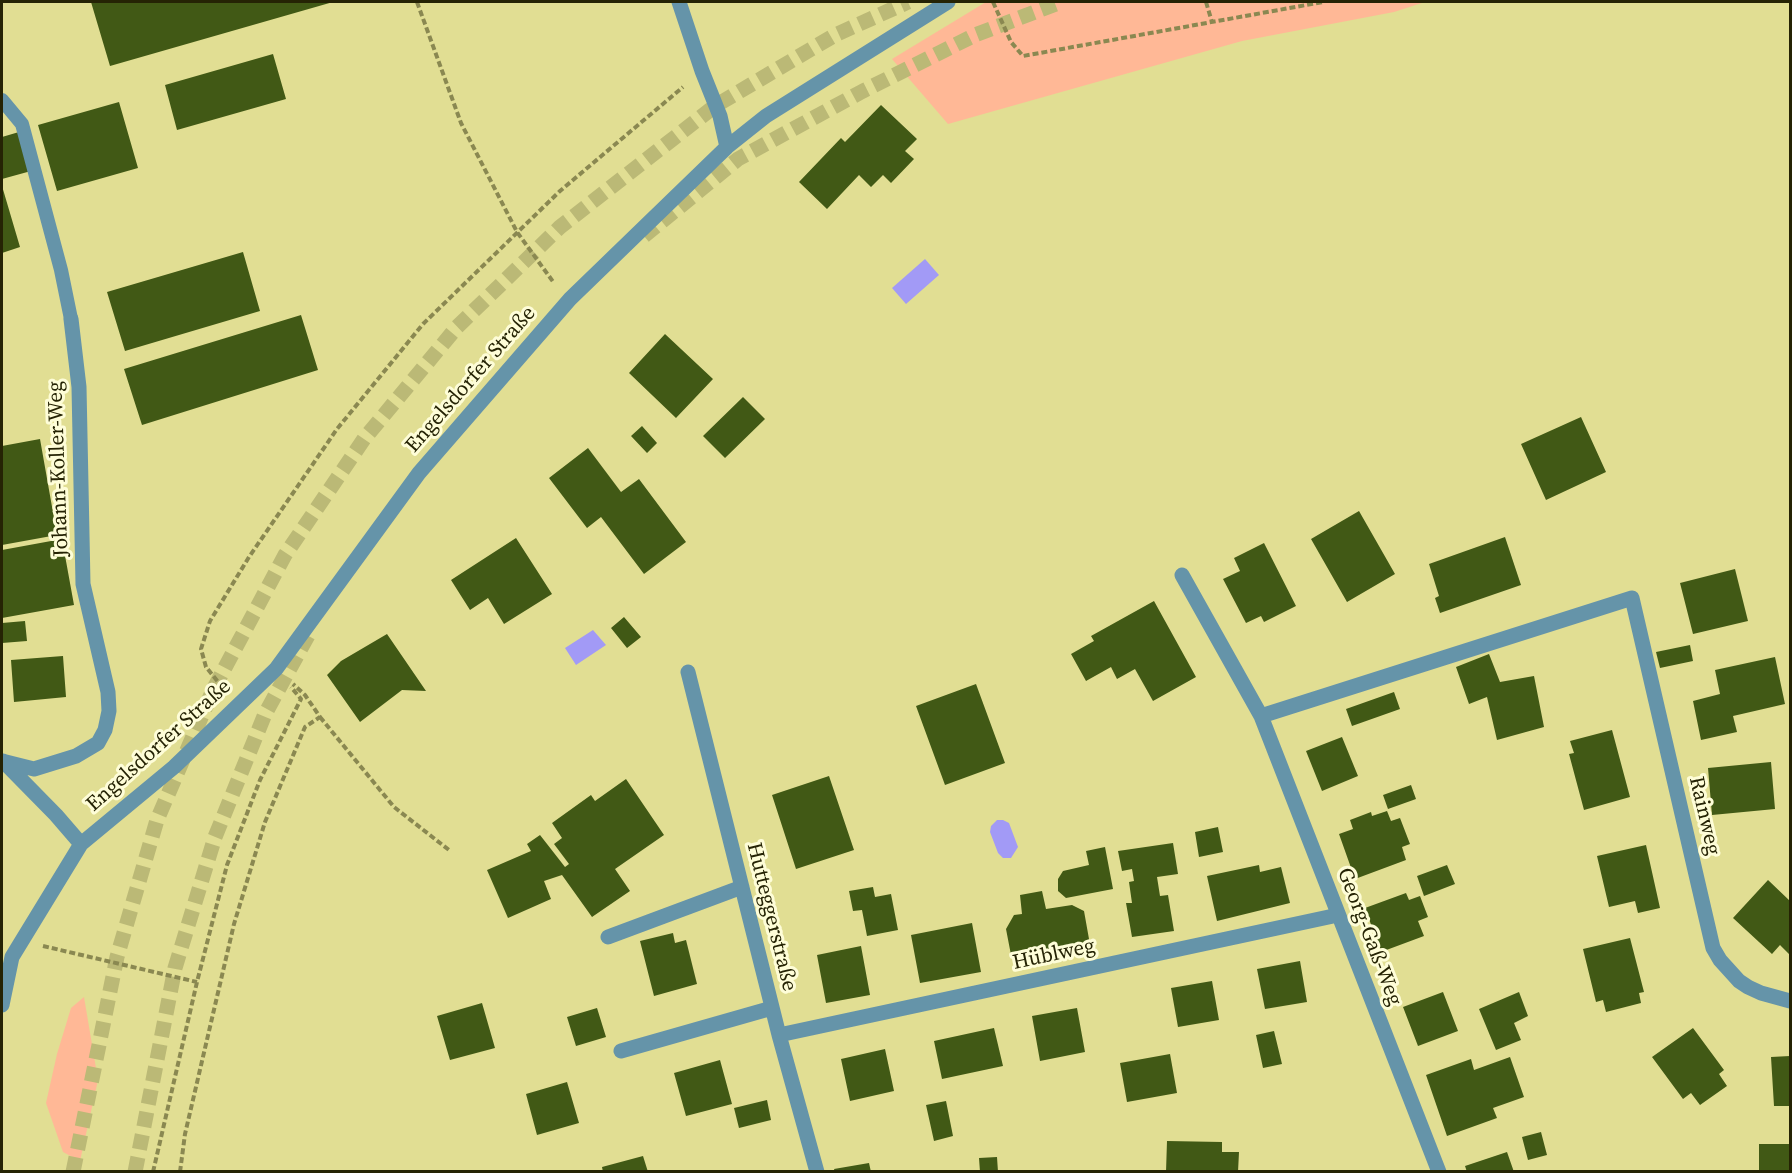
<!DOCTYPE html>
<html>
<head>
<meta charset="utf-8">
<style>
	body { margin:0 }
	#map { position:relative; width:1792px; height:1173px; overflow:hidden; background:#e1de93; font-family:"Source Serif 4",serif }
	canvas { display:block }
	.frame { position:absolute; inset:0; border:3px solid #252304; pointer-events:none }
</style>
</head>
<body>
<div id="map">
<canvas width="1792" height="1173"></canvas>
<div class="frame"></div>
</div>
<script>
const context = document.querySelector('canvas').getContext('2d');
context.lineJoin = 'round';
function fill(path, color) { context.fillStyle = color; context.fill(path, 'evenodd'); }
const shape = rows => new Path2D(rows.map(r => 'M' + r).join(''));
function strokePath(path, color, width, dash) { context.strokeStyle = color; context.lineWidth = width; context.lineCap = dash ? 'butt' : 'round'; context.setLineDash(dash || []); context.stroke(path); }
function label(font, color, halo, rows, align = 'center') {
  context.font = font + ' "Source Serif 4",serif'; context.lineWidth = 6; context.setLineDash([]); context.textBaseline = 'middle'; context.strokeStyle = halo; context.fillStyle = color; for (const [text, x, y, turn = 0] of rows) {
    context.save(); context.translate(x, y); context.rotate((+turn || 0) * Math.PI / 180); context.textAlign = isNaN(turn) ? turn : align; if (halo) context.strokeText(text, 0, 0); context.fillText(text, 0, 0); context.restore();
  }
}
const green = shape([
	[986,2,1425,2,1394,12,1242,41,948,124,892,59],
	[84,997,98,1080,80,1161,63,1152,46,1103,57,1054,71,1008]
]);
const water = shape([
	[925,259,939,275,906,304,892,288],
	[593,630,606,645,576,665,565,648],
	[997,820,1003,820,1009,823,1018,847,1011,858,1003,858,998,853,990,832,991,826]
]);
const building = shape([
	[91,2,333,2,110,66],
	[273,54,286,99,177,130,165,85],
	[119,102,138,168,57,191,38,125],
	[881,105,917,139,905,151,914,159,891,183,883,175,871,187,859,175,827,209,799,182,841,138,845,142],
	[19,132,31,171,2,179,2,137],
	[2,186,20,247,2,253],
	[243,252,260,311,125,351,107,292],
	[301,315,318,370,142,425,124,369],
	[665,334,713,379,676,418,629,373],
	[743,397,765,419,725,458,703,436],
	[1581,417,1606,472,1546,500,1521,444],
	[642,426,657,443,647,453,631,436],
	[40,439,57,535,2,545,2,446],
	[588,448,621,492,639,479,686,542,644,574,601,517,587,528,549,478],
	[1359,511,1395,574,1347,602,1311,539],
	[1505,537,1521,585,1440,613,1435,598,1439,596,1429,564],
	[516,538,552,594,504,624,488,598,470,610,451,580],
	[62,539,74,605,2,618,2,550],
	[1264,543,1296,606,1264,622,1261,616,1246,623,1223,579,1240,571,1234,558],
	[1735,569,1748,621,1693,634,1680,583],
	[1154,601,1196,677,1153,701,1135,669,1117,679,1111,667,1086,681,1071,654,1094,641,1091,636],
	[624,617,641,637,627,648,611,628],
	[25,621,27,641,2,643,2,623],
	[387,634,426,691,402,690,360,722,327,675,341,661],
	[1690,645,1693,661,1660,668,1656,652],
	[1489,654,1500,682,1534,676,1544,727,1497,740,1487,697,1469,704,1456,667],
	[63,656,66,697,14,702,11,660],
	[1775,657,1785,704,1733,716,1737,732,1701,740,1693,701,1720,694,1715,670],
	[976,684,1005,763,945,785,916,706],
	[1394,692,1400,709,1352,726,1346,709],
	[1612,730,1630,797,1584,810,1569,754,1574,753,1570,741],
	[1342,737,1358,776,1322,791,1306,751],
	[1771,762,1775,809,1712,815,1708,768],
	[829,776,854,850,796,869,772,795],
	[626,779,664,835,615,869,630,891,592,917,562,875,544,881,551,899,508,918,487,870,531,851,527,844,540,835,565,867,569,864,554,844,562,838,552,823,591,795,595,801],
	[1411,785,1416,799,1388,809,1383,795],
	[1387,811,1391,821,1400,818,1410,844,1402,847,1406,860,1355,879,1339,834,1353,829,1350,820,1371,812,1372,816],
	[1218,827,1223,852,1199,857,1195,832],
	[1173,843,1178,874,1157,877,1160,896,1168,895,1174,931,1132,937,1126,903,1132,903,1129,882,1134,881,1132,869,1122,871,1118,851],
	[1646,845,1660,908,1638,913,1635,901,1609,907,1597,856],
	[1105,847,1113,889,1066,898,1058,891,1058,879,1063,871,1089,865,1086,851],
	[1259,865,1260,872,1281,867,1290,903,1217,921,1207,876],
	[1447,865,1455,884,1424,896,1417,876],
	[1768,880,1790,901,1790,955,1780,945,1772,954,1733,918],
	[873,887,875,897,891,894,898,930,867,936,862,910,853,911,849,891],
	[1042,891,1046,909,1072,905,1084,911,1089,939,1081,952,1025,963,1011,955,1006,929,1014,915,1022,914,1020,895],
	[1406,893,1409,900,1420,896,1428,917,1418,921,1424,936,1381,952,1365,908],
	[972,923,981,972,920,983,911,935],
	[673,933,675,943,686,940,697,984,654,996,640,941],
	[1630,938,1644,992,1639,993,1641,1003,1606,1012,1603,1000,1596,1002,1583,949],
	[861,946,870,995,826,1003,817,955],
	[1300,961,1307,1002,1265,1009,1257,969],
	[1212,981,1219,1020,1178,1027,1171,988],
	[1443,992,1458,1031,1418,1046,1403,1007],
	[1519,992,1528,1016,1514,1023,1521,1040,1496,1050,1479,1009],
	[482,1003,495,1048,450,1060,437,1016],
	[597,1008,606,1037,576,1046,567,1017],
	[1077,1008,1085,1052,1040,1061,1032,1016],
	[994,1028,1003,1066,942,1079,934,1041],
	[1693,1028,1724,1070,1719,1074,1727,1086,1700,1105,1691,1093,1683,1099,1652,1057],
	[1274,1031,1282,1064,1263,1068,1256,1035],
	[885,1049,894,1091,850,1101,841,1059],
	[1170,1054,1177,1093,1127,1102,1120,1063],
	[1790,1056,1790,1106,1774,1106,1771,1057],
	[1510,1057,1524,1097,1493,1108,1497,1118,1447,1136,1426,1075,1471,1059,1474,1070],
	[720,1060,732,1104,686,1116,674,1073],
	[567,1082,579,1123,537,1135,526,1094],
	[767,1100,771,1120,739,1128,734,1108],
	[946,1101,953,1136,934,1141,926,1105],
	[1541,1132,1547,1155,1528,1160,1522,1137],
	[1167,1141,1222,1142,1222,1152,1239,1152,1238,1172,1166,1172],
	[1759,1144,1790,1144,1790,1172,1759,1172],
	[1507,1152,1514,1172,1467,1172,1465,1166],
	[643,1156,648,1172,603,1172,602,1167],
	[997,1157,998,1172,980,1172,979,1158],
	[869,1163,871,1172,835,1172,834,1169]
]);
const primaryTunnel = shape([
	[644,236,738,159,863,91,975,35,1061,2],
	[73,1172,117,957,157,820,213,690,285,555,364,439,457,327,560,227,715,106,835,35,908,2],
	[135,1172,175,968,215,837,265,714,311,630]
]);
const path = shape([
	[417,2,461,123,517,232,554,283],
	[993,2,1011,42,1023,56,1323,2],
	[1206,2,1212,22],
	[223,688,206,667,201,649,210,621,249,557,337,429,423,324,560,191,683,87],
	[320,717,394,807,449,850],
	[43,946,197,982],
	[153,1172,197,982,227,865,260,780,301,699,291,687],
	[180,1172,185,1134,234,924,265,822,305,727,320,717,305,695,293,684]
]);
const service = shape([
	[2,100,22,124,61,270,71,319]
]);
const minor = shape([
	[679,2,702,71,720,116,727,147],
	[1182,575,1261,716,1439,1172],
	[688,672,779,1035,817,1172],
	[1261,716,1632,598,1713,948,1720,960,1739,981,1748,987,1761,993,1790,1001],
	[2,761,34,769,76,756,98,743,105,730,109,711,108,692,83,584,79,387,71,319],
	[3,761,56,815,81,844],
	[608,937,742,887],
	[2,1005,12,957,81,844,174,767,276,669,419,473,570,299,727,147,766,116,948,2],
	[779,1035,1338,915],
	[621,1051,772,1008]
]);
const streetNames = [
	["Engelsdorfer Straße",471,380,-49],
	["Johann-Koller-Weg",59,469,-92],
	["Engelsdorfer Straße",159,746,-42],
	["Rainweg",1704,816,77],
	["Hutteggerstraße",771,917,76],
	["Georg-Gaß-Weg",1369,937,69],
	["Hüblweg",1054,955,-12]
];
fill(green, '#ffb896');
fill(water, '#a29af6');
fill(building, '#415915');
strokePath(primaryTunnel, '#bbb976', 15, [15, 8]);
strokePath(path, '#8a8851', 4, [6, 3]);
strokePath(service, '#6594a9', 14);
strokePath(minor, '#6594a9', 15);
label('21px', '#252304', '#fefdd8', streetNames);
</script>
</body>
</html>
